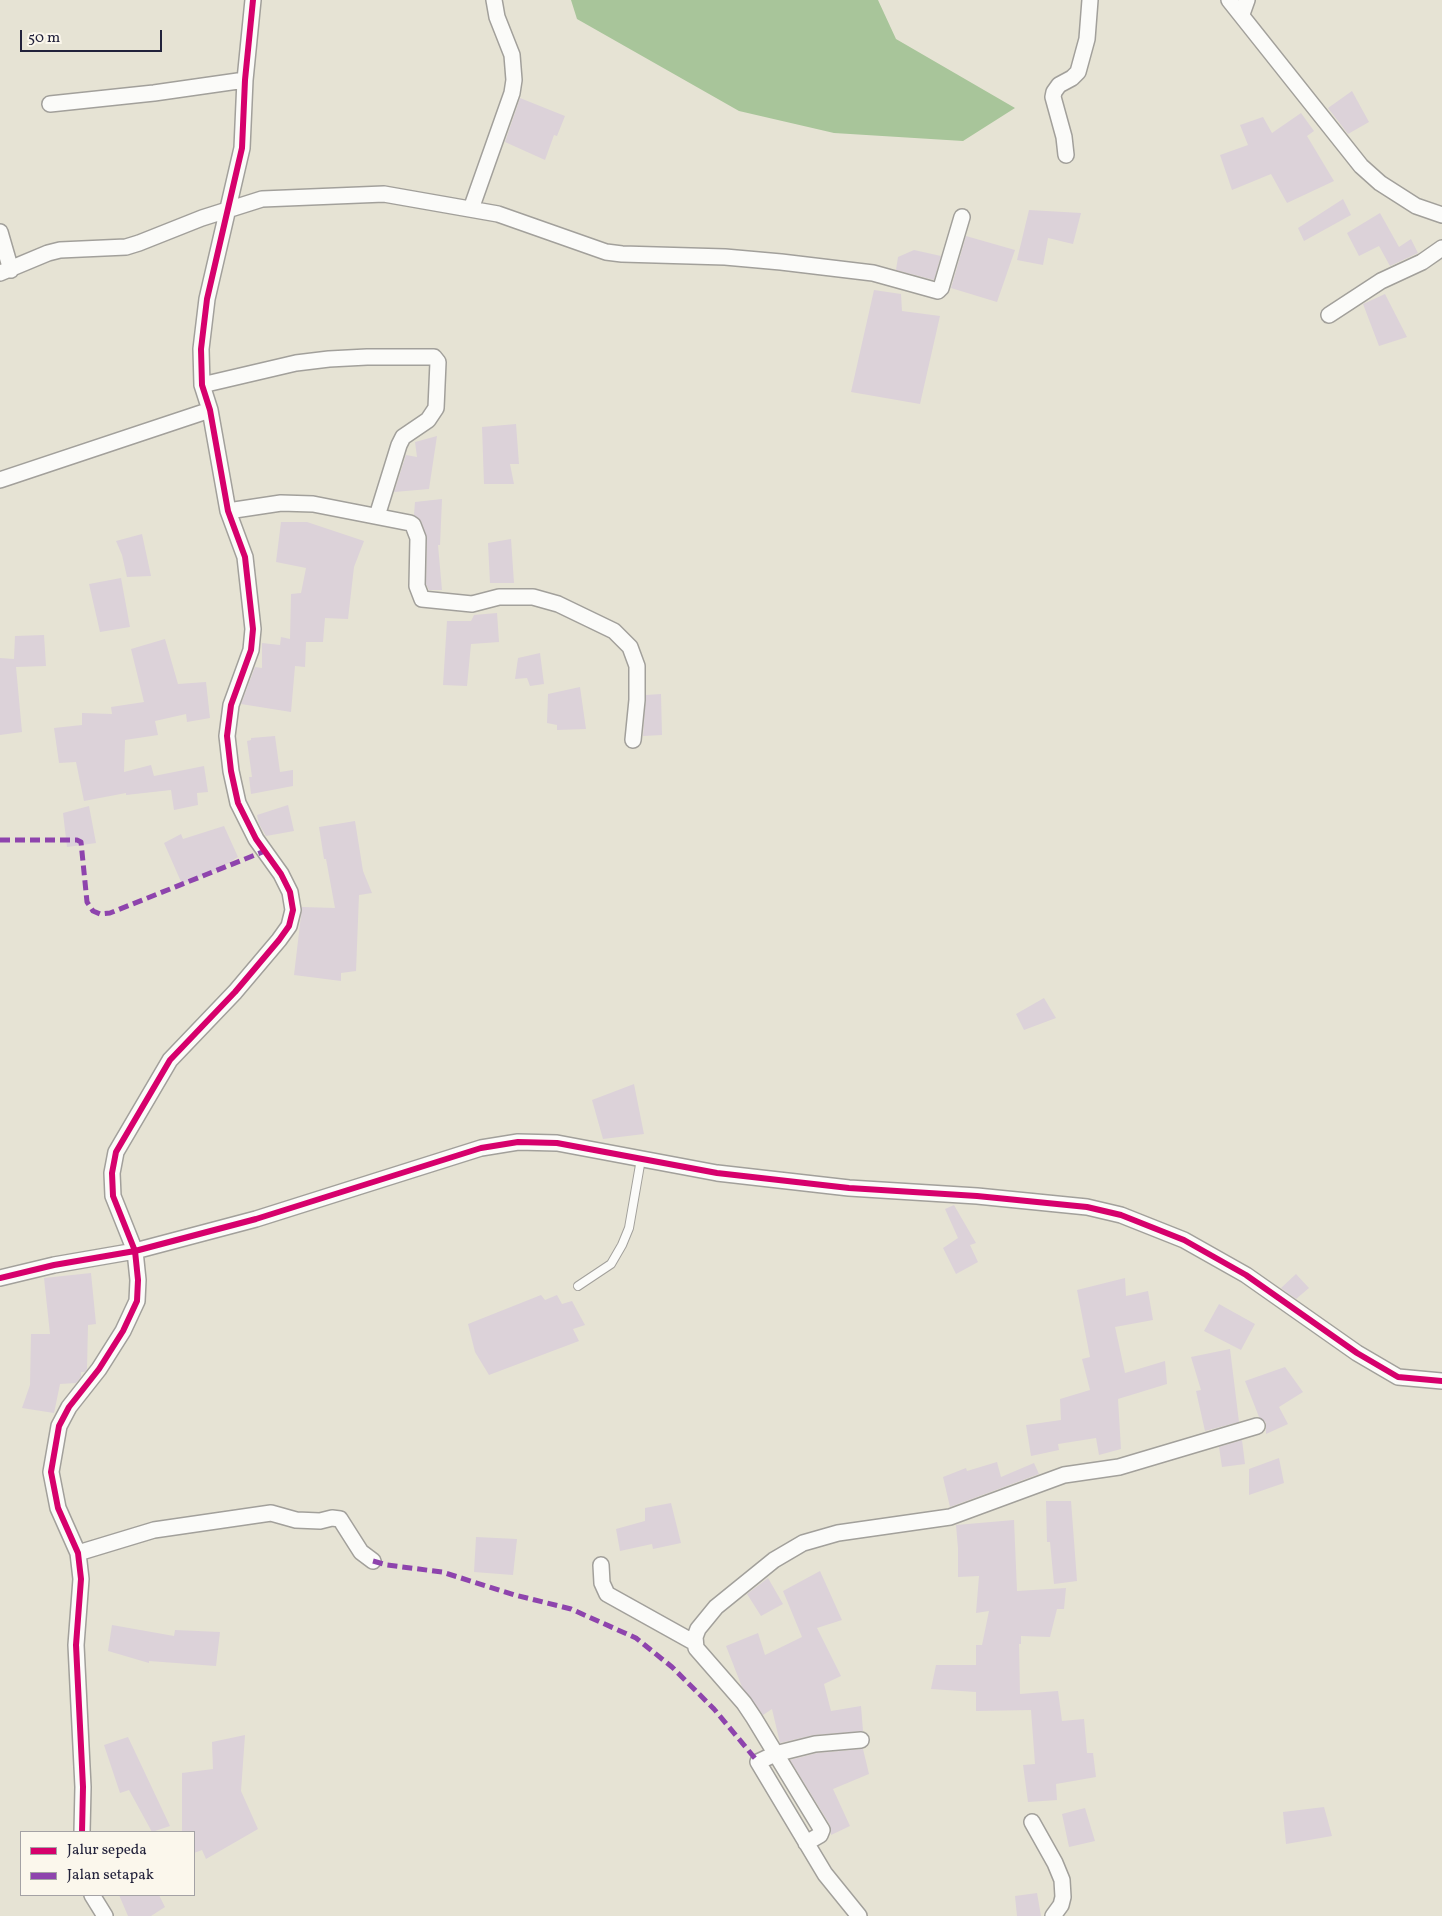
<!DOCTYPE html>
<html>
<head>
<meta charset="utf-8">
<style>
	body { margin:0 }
	#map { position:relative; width:1442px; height:1916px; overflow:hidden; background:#e6e3d4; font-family:Vollkorn,serif }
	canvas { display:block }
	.legend { position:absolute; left:20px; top:1831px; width:175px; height:65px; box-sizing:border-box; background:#fbf7ec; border:1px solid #a4a2a5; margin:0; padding:6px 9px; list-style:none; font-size:15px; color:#22223b }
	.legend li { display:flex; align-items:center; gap:10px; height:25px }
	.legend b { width:25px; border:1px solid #a4a2a5 }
	.scale { position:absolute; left:20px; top:30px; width:142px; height:22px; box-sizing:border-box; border:2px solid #22223b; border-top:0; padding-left:6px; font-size:15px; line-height:18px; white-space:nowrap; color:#22223b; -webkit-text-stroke:4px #fbf7ec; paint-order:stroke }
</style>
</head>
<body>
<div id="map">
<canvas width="1442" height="1916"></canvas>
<ul class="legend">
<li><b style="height:6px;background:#d6006c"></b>Jalur sepeda</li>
<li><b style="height:6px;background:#8e44ad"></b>Jalan setapak</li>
</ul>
<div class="scale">50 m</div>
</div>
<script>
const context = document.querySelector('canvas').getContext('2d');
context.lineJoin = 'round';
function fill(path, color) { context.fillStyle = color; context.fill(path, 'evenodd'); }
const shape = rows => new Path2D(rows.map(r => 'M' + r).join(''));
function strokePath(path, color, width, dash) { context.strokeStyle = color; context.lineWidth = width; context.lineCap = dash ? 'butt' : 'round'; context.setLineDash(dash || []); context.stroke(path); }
const forest = shape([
	[571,0,878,0,896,39,1015,108,963,141,834,133,739,111,577,19]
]);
const building = shape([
	[1352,91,1369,122,1348,134,1328,108],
	[520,98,565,116,557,136,554,135,545,160,505,142],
	[1301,113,1314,131,1307,136,1334,181,1287,203,1271,174,1232,190,1220,155,1248,145,1240,125,1263,117,1272,133],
	[1343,199,1351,215,1304,241,1298,228],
	[1029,210,1081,213,1073,244,1048,238,1043,265,1017,260],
	[1380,213,1399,247,1411,239,1418,253,1390,266,1379,246,1359,256,1347,233],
	[966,236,1015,250,997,302,951,288],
	[914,250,941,256,934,280,896,270,898,257],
	[874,290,901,294,902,311,940,316,920,404,851,392],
	[1385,294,1407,337,1379,346,1363,304],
	[516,424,519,464,510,464,514,484,484,484,482,427],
	[437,436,429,489,394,492,406,455,417,457,415,442],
	[442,499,440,545,438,545,442,590,429,590,426,584,427,538,421,521,414,515,415,502],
	[281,522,307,522,364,541,354,567,348,619,325,618,323,642,306,642,305,667,295,666,291,712,241,704,255,667,262,668,262,643,280,645,281,637,290,639,291,594,301,593,306,568,276,562],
	[142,534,151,576,127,577,122,555,116,541],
	[511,539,514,583,490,583,488,543],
	[121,578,130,627,100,632,89,584],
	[497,613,499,642,471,644,467,686,443,685,447,621,471,621,474,615],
	[44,635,46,666,16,667,22,732,0,735,0,658,14,659,15,636],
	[165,639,178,684,206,682,210,718,187,722,186,714,155,721,158,735,125,740,124,772,151,765,154,776,204,766,208,792,197,793,198,805,174,810,171,790,126,795,126,793,84,801,76,762,59,763,54,728,82,725,82,713,112,714,111,707,144,702,131,649],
	[540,653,544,684,530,686,527,678,515,679,518,658],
	[580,687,586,729,557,730,557,725,547,723,548,694],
	[661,694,662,735,643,736,646,695],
	[275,736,280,772,293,770,293,786,251,794,249,777,252,777,247,741,251,740,251,738],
	[288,805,294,831,266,836,259,824,257,815],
	[89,806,96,843,67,847,63,813],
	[355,821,363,871,372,893,359,895,356,971,341,973,341,981,294,975,302,907,335,908,326,859,324,859,319,827],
	[224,826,238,857,218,870,182,884,164,843,181,834,183,839],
	[1044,998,1056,1018,1024,1030,1016,1014],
	[634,1084,644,1134,603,1139,592,1100],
	[954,1205,976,1243,970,1245,978,1262,956,1274,943,1248,958,1238,945,1209],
	[91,1273,96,1324,88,1325,87,1369,85,1372,81,1372,81,1377,76,1383,60,1384,54,1413,22,1408,30,1385,31,1334,50,1334,44,1278],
	[1296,1274,1309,1288,1296,1299,1281,1288],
	[1125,1278,1126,1296,1148,1291,1153,1320,1115,1327,1125,1373,1165,1361,1167,1384,1118,1399,1121,1449,1099,1455,1096,1438,1058,1444,1059,1450,1031,1456,1026,1425,1061,1420,1060,1399,1090,1390,1082,1359,1090,1357,1077,1290],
	[541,1295,545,1300,557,1295,562,1304,572,1301,585,1325,573,1329,579,1341,489,1375,475,1352,468,1324],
	[1219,1304,1255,1324,1241,1350,1204,1331],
	[1230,1349,1239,1422,1205,1431,1196,1391,1201,1390,1191,1357],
	[1285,1367,1303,1392,1279,1407,1288,1424,1266,1434,1266,1423,1259,1417,1245,1381],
	[1242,1440,1245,1464,1222,1467,1219,1447],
	[1279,1458,1284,1483,1249,1495,1249,1469],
	[997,1462,1001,1477,1034,1463,1039,1474,950,1507,943,1477,966,1468,967,1471],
	[1046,1501,1071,1501,1077,1581,1054,1584,1050,1542,1047,1542],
	[671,1503,681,1543,653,1549,652,1544,620,1551,616,1529,645,1521,645,1508],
	[1014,1520,1017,1591,1066,1588,1064,1609,1057,1609,1050,1637,1021,1636,1021,1644,1019,1644,1020,1694,1058,1691,1062,1721,1084,1719,1087,1753,1093,1753,1096,1777,1056,1784,1057,1800,1028,1802,1023,1765,1035,1764,1031,1710,976,1711,976,1692,931,1689,936,1665,976,1665,976,1645,982,1645,989,1611,976,1613,979,1576,958,1577,958,1548,956,1525],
	[476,1537,517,1539,513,1575,474,1572],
	[820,1571,842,1620,817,1628,841,1676,824,1684,831,1711,861,1706,863,1731,814,1735,780,1743,772,1709,763,1715,742,1687,726,1646,758,1633,765,1655,802,1637,783,1591],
	[768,1578,783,1604,761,1616,747,1594],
	[112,1625,174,1636,175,1630,220,1632,216,1666,149,1661,149,1663,108,1651],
	[245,1735,241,1791,258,1829,206,1859,202,1850,194,1853,194,1832,182,1832,182,1773,213,1769,212,1742],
	[128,1737,170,1826,152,1832,129,1790,120,1793,104,1745],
	[863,1749,869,1774,833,1789,850,1826,831,1835,830,1825,790,1760,817,1753],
	[1324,1807,1332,1836,1286,1844,1283,1812],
	[1085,1808,1095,1841,1069,1847,1062,1814],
	[1037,1893,1041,1916,1017,1916,1015,1896],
	[119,1895,159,1895,165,1907,151,1916,128,1916]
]);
const lane = shape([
	[578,1286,611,1264,622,1245,629,1228,641,1159]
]);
const street = shape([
	[1229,0,1361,166,1380,183,1416,206,1442,215],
	[1242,14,1247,0],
	[50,104,154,93,245,80],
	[1066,155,1064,137,1053,97,1054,92,1059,85,1072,78,1078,72,1087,39,1090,0],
	[471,209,512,93,514,80,512,55,497,17,494,0],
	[0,232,11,270],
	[0,273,48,253,60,250,126,247,139,243,202,218,262,199,384,194,498,214,606,252,622,254,725,257,781,262,873,273,938,291,941,288,962,217],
	[1329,315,1381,281,1422,262,1442,248],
	[202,385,296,363,329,359,367,357,434,357,438,362,436,408,428,420,403,437,399,445,377,516],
	[0,480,210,410],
	[228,511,281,503,313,504,410,523,413,525,418,538,417,586,422,599,472,604,499,597,533,597,558,604,614,631,630,647,637,666,637,700,633,740],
	[0,1278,54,1265,135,1251,256,1219,481,1148,518,1142,557,1143,717,1173,849,1188,977,1196,1087,1207,1121,1215,1184,1240,1246,1275,1357,1353,1398,1377,1442,1381],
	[78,1553,154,1530,271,1513,296,1520,320,1521,332,1518,340,1519,361,1552,373,1561],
	[601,1565,602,1583,607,1594,695,1643],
	[1032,1822,1055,1863,1062,1880,1063,1897,1061,1905,1053,1916],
	[82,1832,83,1787,76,1645,81,1579,78,1553,58,1508,51,1472,59,1426,69,1407,99,1369,123,1331,137,1301,138,1280,135,1251,113,1196,112,1173,116,1152,170,1060,235,992,279,940,289,926,293,910,290,892,281,874,256,839,238,803,231,771,227,736,231,705,251,650,253,629,245,557,228,511,210,410,202,385,201,349,207,299,242,148,245,80,253,0],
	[806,1843,820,1835,822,1830,754,1718,744,1703,696,1648,695,1637,698,1629,716,1607,774,1560,803,1543,838,1533,950,1517,1064,1475,1119,1467,1257,1426],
	[92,1895,105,1916],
	[859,1916,825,1874,758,1762,775,1754,815,1744,861,1740]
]);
const quiet = shape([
	[0,840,77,840,81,842,87,902,93,911,100,914,110,913,265,851],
	[373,1561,387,1565,442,1572,515,1595,571,1609,636,1638,672,1667,714,1709,758,1762]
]);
const cycleway = shape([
	[0,1278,54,1265,135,1251,256,1219,481,1148,518,1142,557,1143,717,1173,849,1188,977,1196,1087,1207,1121,1215,1184,1240,1246,1275,1357,1353,1398,1377,1442,1381],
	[82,1832,83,1787,76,1645,81,1579,78,1553,58,1508,51,1472,59,1426,69,1407,99,1369,123,1331,137,1301,138,1280,135,1251,113,1196,112,1173,116,1152,170,1060,235,992,279,940,289,926,293,910,290,892,281,874,256,839,238,803,231,771,227,736,231,705,251,650,253,629,245,557,228,511,210,410,202,385,201,349,207,299,242,148,245,80,253,0]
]);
fill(forest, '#a8c59a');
fill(building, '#dcd2d9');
strokePath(lane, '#a2a09b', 10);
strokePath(street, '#a2a09b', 18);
strokePath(lane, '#fbfbf9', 8);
strokePath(street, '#fbfbf9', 15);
strokePath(quiet, '#8e44ad', 5, [10, 5]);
strokePath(cycleway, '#d6006c', 6);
</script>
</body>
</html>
